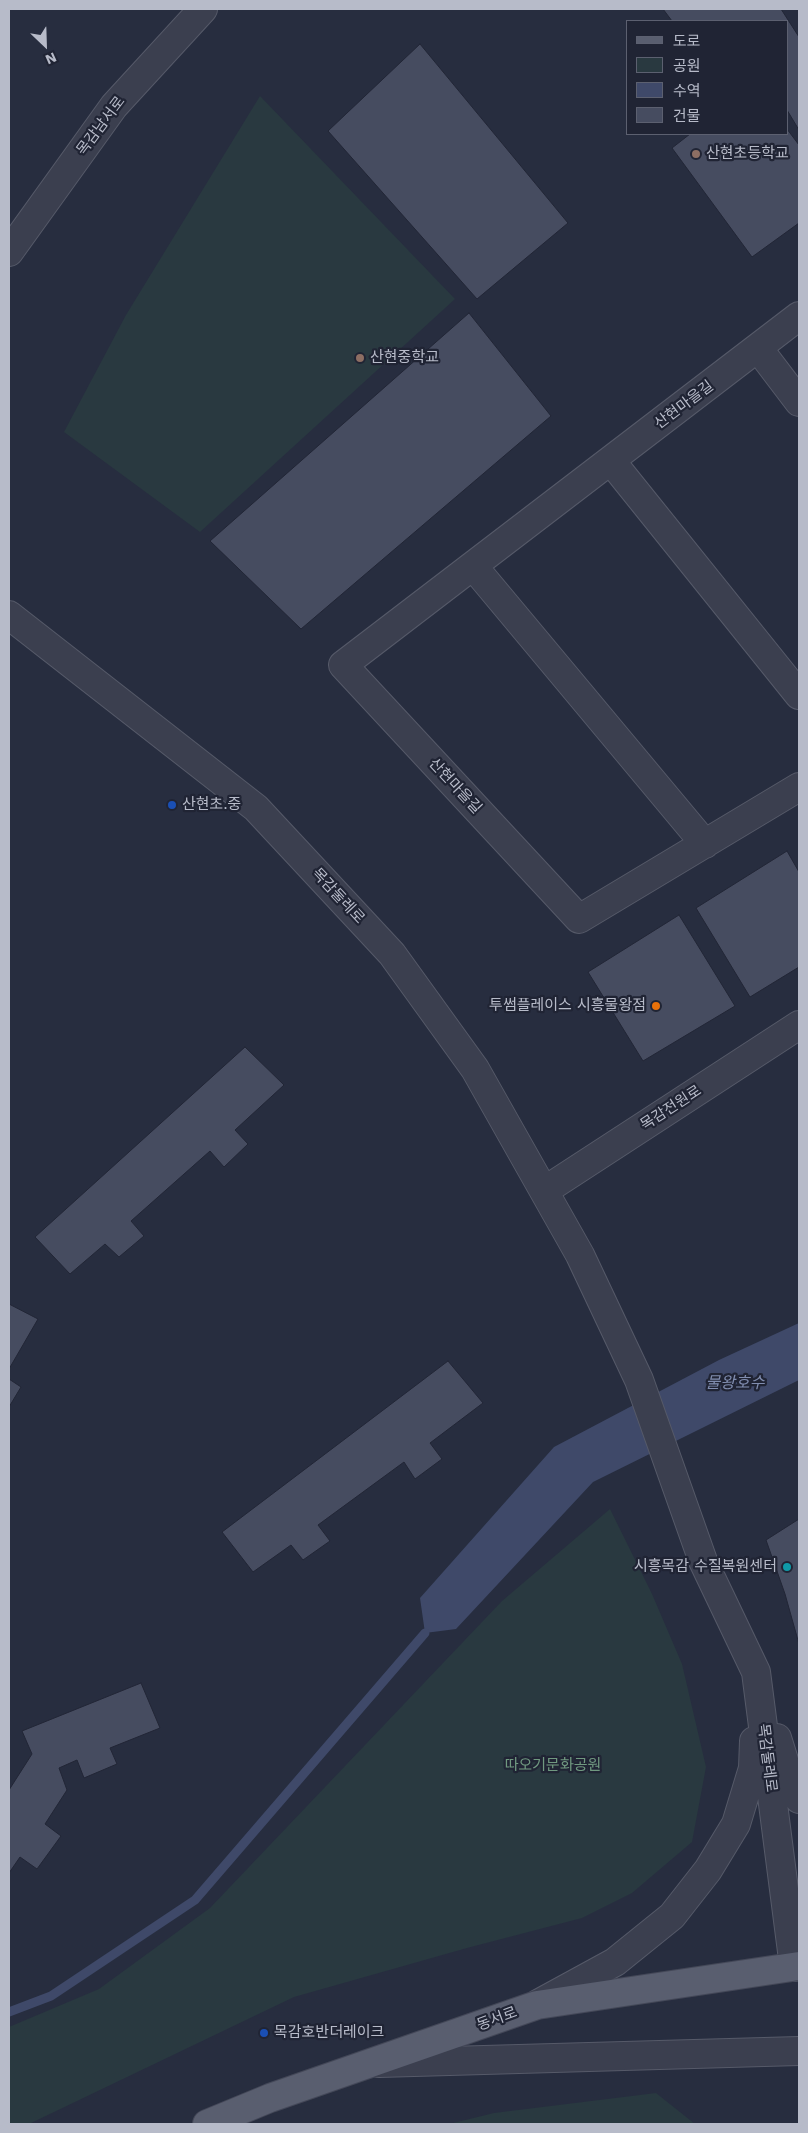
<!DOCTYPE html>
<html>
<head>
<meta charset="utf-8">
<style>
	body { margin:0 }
	#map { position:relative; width:808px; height:2133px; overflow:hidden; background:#272d3f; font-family:"Work Sans","Noto Sans KR",sans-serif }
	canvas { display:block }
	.frame { position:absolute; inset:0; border:10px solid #b7bbc9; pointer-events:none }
	.legend { position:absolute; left:626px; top:20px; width:162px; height:115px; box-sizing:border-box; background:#202434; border:1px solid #5c6070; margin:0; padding:6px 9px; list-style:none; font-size:15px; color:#b7bbc9 }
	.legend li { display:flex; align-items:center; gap:10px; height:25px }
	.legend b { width:25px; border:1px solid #5c6070 }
	.north { position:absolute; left:20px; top:20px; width:50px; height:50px; -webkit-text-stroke:4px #202434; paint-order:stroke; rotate:156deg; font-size:14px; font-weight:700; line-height:20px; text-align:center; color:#b7bbc9 }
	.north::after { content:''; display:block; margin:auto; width:18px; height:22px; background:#b7bbc9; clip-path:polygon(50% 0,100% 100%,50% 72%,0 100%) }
</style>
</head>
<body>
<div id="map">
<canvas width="808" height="2133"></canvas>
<div class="frame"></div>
<ul class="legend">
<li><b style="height:6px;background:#595e6f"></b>도로</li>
<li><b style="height:14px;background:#293940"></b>공원</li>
<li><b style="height:14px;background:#3f4969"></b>수역</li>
<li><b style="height:14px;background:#464c60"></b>건물</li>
</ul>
<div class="north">N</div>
</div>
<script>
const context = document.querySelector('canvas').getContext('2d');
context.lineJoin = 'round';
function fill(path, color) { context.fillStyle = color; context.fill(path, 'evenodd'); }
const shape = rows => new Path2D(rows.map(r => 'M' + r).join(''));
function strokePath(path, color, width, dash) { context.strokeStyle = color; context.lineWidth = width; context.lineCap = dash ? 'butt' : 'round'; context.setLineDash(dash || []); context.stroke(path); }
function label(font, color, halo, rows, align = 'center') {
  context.font = font + ' "Work Sans","Noto Sans KR",sans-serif'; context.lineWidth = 4.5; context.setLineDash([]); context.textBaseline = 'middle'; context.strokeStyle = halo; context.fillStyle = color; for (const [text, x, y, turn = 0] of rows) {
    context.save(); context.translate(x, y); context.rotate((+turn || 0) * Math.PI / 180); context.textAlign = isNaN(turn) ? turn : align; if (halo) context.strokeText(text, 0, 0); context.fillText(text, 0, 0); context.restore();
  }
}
const green = shape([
	[260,96,455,299,200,532,64,432,126,315],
	[610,1509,652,1594,682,1664,706,1767,692,1842,632,1893,582,1918,467,1948,294,1997,29,2124,9,2124,9,2027,99,1989,210,1908,502,1601],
	[656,2093,695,2124,449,2124,494,2113]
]);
const water = shape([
	[799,1323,799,1380,593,1482,456,1629,425,1633,420,1598,554,1447,719,1360]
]);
const stream = shape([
	[9,2012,51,1996,195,1900,425,1633]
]);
const building = shape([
	[663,9,781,9,799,37,799,130,787,110,787,21,672,21,663,9],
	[420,44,568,223,477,299,328,131,420,44],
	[787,129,799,145,799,223,752,257,672,148,690,134,787,134,787,129],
	[469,313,551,416,301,629,210,541,469,313],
	[787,851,799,872,799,967,750,997,696,908,787,851],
	[679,915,735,1006,643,1061,588,972,679,915],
	[245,1047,284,1085,235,1130,248,1144,224,1167,210,1151,131,1221,144,1236,119,1257,105,1244,70,1274,35,1237,245,1047],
	[9,1304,38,1319,9,1369,9,1304],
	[448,1361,483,1403,430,1443,442,1459,415,1479,404,1462,318,1525,330,1541,303,1560,291,1545,253,1572,222,1532,448,1361],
	[9,1379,21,1387,9,1407,9,1379],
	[799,1519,799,1644,785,1594,766,1540,799,1519],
	[141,1683,160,1728,110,1748,117,1764,84,1778,77,1760,59,1768,67,1790,45,1824,61,1836,37,1869,20,1857,9,1873,9,1790,32,1754,22,1731,141,1683]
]);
const minor = shape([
	[9,252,114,106,203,9],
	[799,316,343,665,579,919,799,787],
	[758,348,799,402],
	[611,461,799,695],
	[473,566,705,844],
	[9,615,256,808,392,954,475,1069,580,1255,639,1380,703,1561,756,1672,794,1967],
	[544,1191,799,1025],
	[777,1738,787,1770,799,1799],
	[538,2004,615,1962,672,1916,708,1870,736,1824,753,1768,754,1741],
	[379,2063,799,2051]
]);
const major = shape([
	[207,2124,270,2098,537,2005,799,1966]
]);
const markers = [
	[696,154,5,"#8d6e63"],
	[360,358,5,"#8d6e63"],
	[172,805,5,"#1a4fb4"],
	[656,1006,5,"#e8710a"],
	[787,1567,5,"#0f9aa8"],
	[264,2033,5,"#1a4fb4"]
];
const streetNames = [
	["목감남서로",101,126,-53],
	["산현마을길",684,405,-37],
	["산현마을길",455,786,47],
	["목감둘레로",338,896,47],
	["목감전원로",671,1108,-33],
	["목감둘레로",767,1758,83],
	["동서로",497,2019,-20]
];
const poiNames = [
	["산현초등학교",706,154],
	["산현중학교",370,358],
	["산현초.중",182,805],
	["투썸플레이스 시흥물왕점",646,1006,"right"],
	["시흥목감 수질복원센터",777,1567,"right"],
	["목감호반더레이크",274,2033]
];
const parkNames = [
	["따오기문화공원",553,1766]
];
const waterNames = [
	["물왕호수",735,1383]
];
fill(green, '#293940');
fill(water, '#3f4969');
strokePath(stream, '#3f4969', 9);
fill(building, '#464c60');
strokePath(building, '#222636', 1);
strokePath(minor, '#565a69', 30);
strokePath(major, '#444858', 30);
strokePath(minor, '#3b3f4f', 28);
strokePath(major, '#595e6f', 28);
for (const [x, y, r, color] of markers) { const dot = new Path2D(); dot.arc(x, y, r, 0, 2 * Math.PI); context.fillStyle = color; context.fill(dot); strokePath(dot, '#202434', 2); }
label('15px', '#b7bbc9', '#202434', streetNames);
label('15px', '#b7bbc9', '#202434', poiNames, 'left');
label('15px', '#709980', '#202434', parkNames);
label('italic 16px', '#808daf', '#202434', waterNames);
</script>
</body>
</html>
